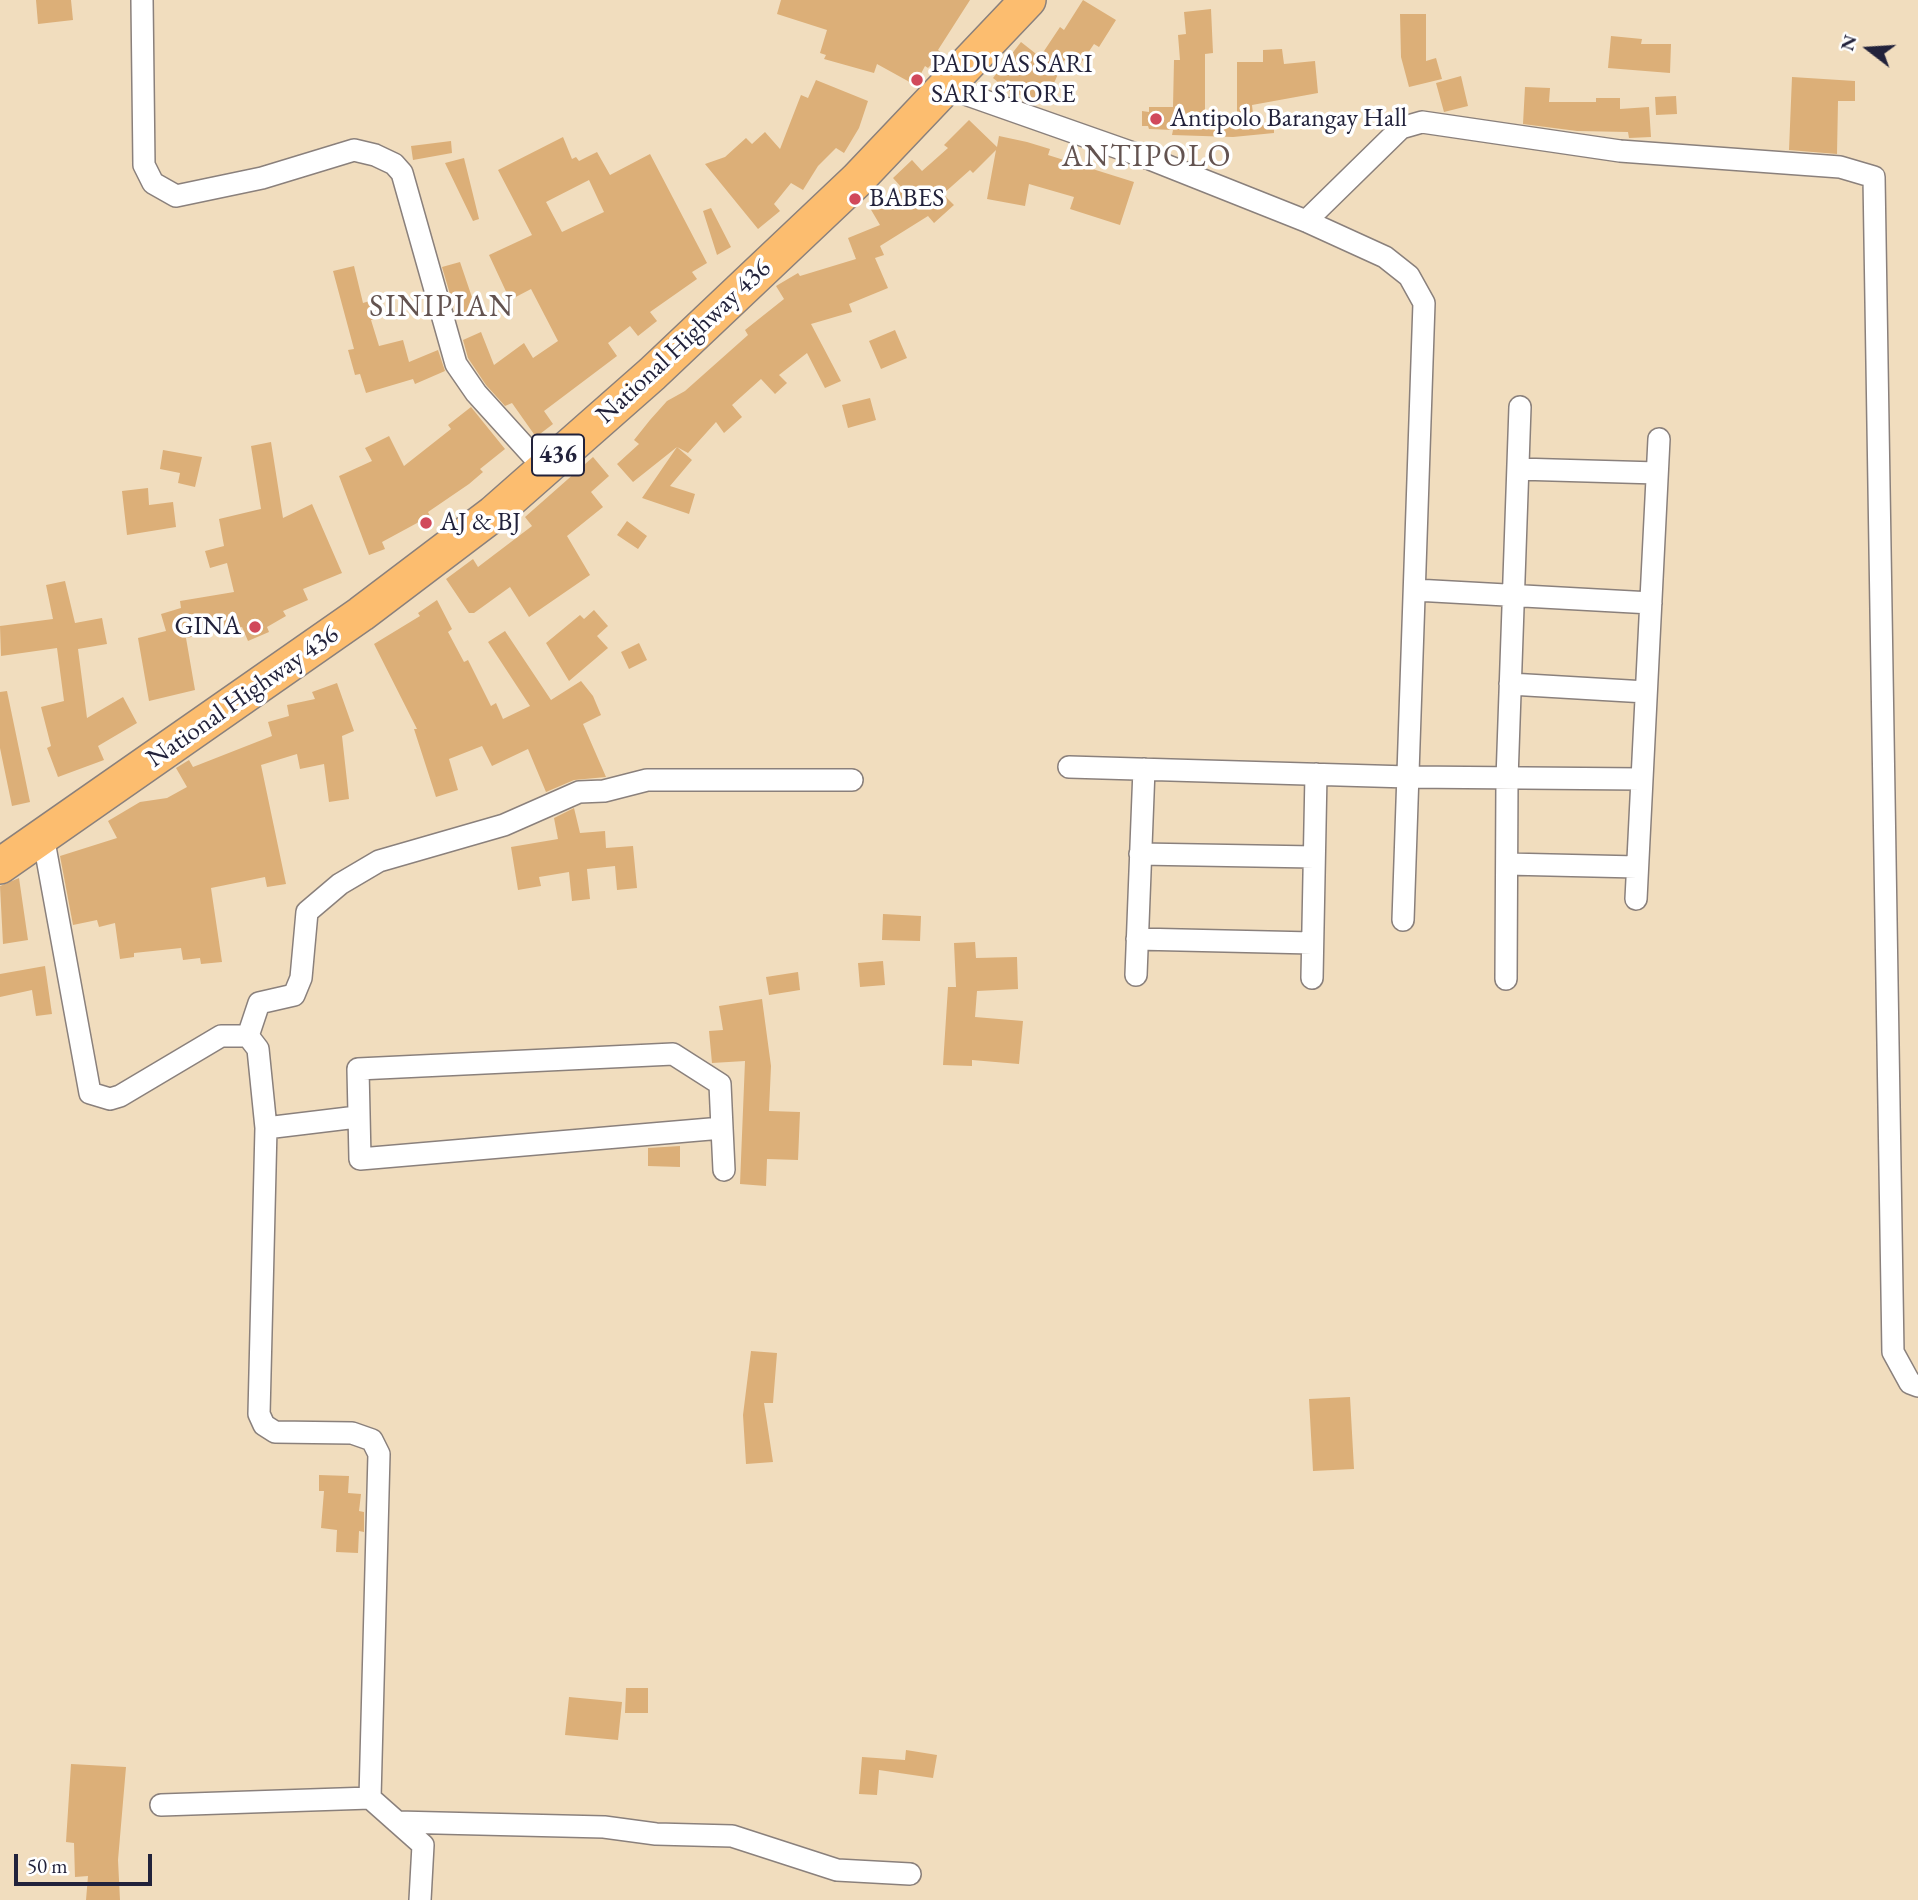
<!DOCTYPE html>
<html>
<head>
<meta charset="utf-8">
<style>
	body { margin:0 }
	#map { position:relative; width:1918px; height:1900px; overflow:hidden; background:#f1ddbe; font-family:"EB Garamond",serif }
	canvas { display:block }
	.north { position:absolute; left:1834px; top:14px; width:70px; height:70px; -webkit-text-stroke:5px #fff; paint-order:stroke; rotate:287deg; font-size:19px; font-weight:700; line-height:28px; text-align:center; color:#22223b }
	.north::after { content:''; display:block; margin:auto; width:24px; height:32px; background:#22223b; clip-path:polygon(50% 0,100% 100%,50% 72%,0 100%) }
	.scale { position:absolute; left:14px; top:1854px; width:138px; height:32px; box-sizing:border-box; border:4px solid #22223b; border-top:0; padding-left:9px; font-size:21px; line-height:24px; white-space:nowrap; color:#22223b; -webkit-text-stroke:5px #fff; paint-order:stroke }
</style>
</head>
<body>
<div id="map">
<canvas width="1918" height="1900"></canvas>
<div class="north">N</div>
<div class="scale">50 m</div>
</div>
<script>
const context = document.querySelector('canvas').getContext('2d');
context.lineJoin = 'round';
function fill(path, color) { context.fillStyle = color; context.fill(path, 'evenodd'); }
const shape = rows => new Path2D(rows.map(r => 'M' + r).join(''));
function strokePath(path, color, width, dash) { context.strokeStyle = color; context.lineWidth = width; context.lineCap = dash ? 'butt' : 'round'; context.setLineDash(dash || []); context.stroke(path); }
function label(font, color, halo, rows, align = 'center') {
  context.font = font + ' "EB Garamond",serif'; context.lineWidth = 7; context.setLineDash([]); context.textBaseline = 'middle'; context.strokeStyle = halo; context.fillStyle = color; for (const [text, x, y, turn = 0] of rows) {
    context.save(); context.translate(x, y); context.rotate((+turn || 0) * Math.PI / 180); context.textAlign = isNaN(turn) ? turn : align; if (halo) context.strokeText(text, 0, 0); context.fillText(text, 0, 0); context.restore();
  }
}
const building = shape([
	[36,0,71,0,73,20,38,24],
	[781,0,970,0,938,50,942,53,928,68,925,66,915,85,877,64,874,73,824,59,826,55,820,53,827,30,777,14],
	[1083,0,1116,20,1099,47,1094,44,1077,69,1064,60,1045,104,1009,91,993,78,1021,42,1040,57,1060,27,1064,30],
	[1211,9,1213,53,1205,54,1205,120,1237,122,1237,62,1263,62,1263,50,1282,49,1284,64,1315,61,1318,93,1252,105,1254,124,1274,126,1274,133,1233,137,1172,135,1173,130,1149,129,1148,126,1142,126,1142,111,1149,112,1149,107,1173,107,1174,60,1180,60,1178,35,1186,34,1184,12],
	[1400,14,1426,14,1426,61,1436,58,1442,79,1409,87,1401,57],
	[1611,36,1642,39,1641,44,1671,44,1670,73,1608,68],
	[1461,76,1468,106,1444,112,1436,83],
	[1792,77,1855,81,1855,101,1838,101,1837,154,1789,150],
	[816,80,868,101,859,128,844,153,836,148,818,166,803,190,791,183,774,204,780,211,758,229,705,164,725,157,746,138,752,144,765,132,780,149,801,95,808,98],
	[1525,87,1550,88,1549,102,1596,102,1596,98,1620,98,1620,109,1649,107,1651,137,1629,138,1628,132,1577,131,1523,124],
	[1676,96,1677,114,1656,115,1655,97],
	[969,120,997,147,999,136,1027,142,1050,149,1048,155,1134,182,1120,225,1070,209,1074,197,1029,184,1025,206,987,199,996,150,973,173,970,170,943,194,954,205,934,223,928,216,880,246,884,255,875,258,888,288,849,304,852,312,811,324,841,381,825,388,807,353,779,375,787,383,775,394,761,379,732,405,742,417,724,433,716,422,688,453,677,447,692,460,670,486,695,494,689,514,642,498,677,447,633,482,617,464,639,444,634,440,650,420,667,401,685,391,748,335,745,330,784,299,776,286,798,273,800,276,856,259,848,238,880,225,870,208,902,188,893,178,912,160,922,171,948,148,944,145],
	[563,137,572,159,576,157,579,161,597,152,610,175,650,154,707,263,692,272,697,279,650,312,657,321,638,336,630,326,608,343,617,356,544,411,553,424,536,437,512,403,505,406,486,385,468,358,463,340,481,332,494,365,524,343,533,358,558,341,531,289,510,300,489,255,532,235,498,170],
	[589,180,604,212,562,232,546,202],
	[451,141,452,153,413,160,411,146],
	[464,158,479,219,473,221,445,163],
	[711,208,731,247,717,255,703,211],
	[460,262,477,312,457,318,442,267],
	[354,266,363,303,376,299,381,317,371,320,379,346,403,340,409,362,438,350,445,371,415,384,413,379,366,393,360,374,355,375,348,350,354,349,333,271],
	[895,330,907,358,881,369,869,341],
	[870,398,876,420,848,428,842,405],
	[471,407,505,449,480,469,483,472,469,484,428,512,430,516,382,542,385,549,369,555,339,476,372,461,365,448,389,436,404,466,451,429,448,425],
	[271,442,283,518,312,504,342,573,303,589,308,600,283,611,286,616,267,627,269,632,248,641,242,627,186,638,195,690,149,701,138,638,166,631,161,614,181,608,180,601,234,592,227,563,210,568,205,551,224,546,219,519,261,509,251,446],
	[163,450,202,457,195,487,178,483,180,473,160,469],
	[593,457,609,476,591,492,603,507,567,536,590,575,529,617,510,587,474,613,469,613,446,579,473,559,478,567,532,526,525,517],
	[148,488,149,505,173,502,176,527,127,535,122,491],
	[627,521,647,536,638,549,617,535],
	[65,581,75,623,102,618,107,644,78,649,87,718,123,697,137,723,98,746,104,760,58,777,47,748,51,746,41,707,64,701,57,648,1,656,0,626,53,619,46,585],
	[437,600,452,629,448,632,464,662,468,660,491,706,496,703,503,719,530,706,488,642,505,631,551,700,581,681,593,696,601,715,583,724,606,777,574,780,546,792,528,749,492,766,482,746,449,759,458,790,436,797,414,729,417,729,374,644,420,616,418,613],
	[594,610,608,626,597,636,608,648,569,681,546,643,580,615,584,619],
	[639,643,647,660,629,669,621,652],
	[337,683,354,731,342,736,349,799,329,802,324,764,300,769,297,754,261,765,286,884,267,887,265,877,211,888,222,962,201,964,200,958,183,960,181,948,134,953,134,957,120,959,115,923,99,927,97,920,73,925,60,856,117,838,108,821,140,802,167,798,187,787,176,768,189,760,193,767,272,736,268,722,289,716,287,705,315,699,312,692],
	[7,691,30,802,12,806,0,748,0,692],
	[574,808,580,833,605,831,606,848,633,846,637,888,617,890,615,866,587,869,590,899,572,901,569,872,539,877,541,886,518,890,511,847,558,839,554,818],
	[19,878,28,940,3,944,0,886],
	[883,914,921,916,920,941,882,940],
	[975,942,976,958,1017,957,1018,989,977,991,975,1017,1023,1021,1019,1064,972,1060,972,1066,943,1065,948,987,956,987,954,943],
	[883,961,885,985,860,987,858,963],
	[45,966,52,1014,36,1016,32,990,0,997,0,974],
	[798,972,800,990,769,995,766,977],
	[762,999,771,1066,769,1111,800,1112,798,1160,767,1159,766,1186,740,1184,745,1061,712,1063,709,1031,723,1030,719,1006],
	[680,1146,680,1167,648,1166,648,1148],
	[751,1351,777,1353,773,1403,764,1403,773,1462,746,1464,743,1415],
	[1350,1397,1354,1469,1313,1471,1309,1399],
	[319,1475,349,1476,348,1493,361,1494,359,1511,364,1512,364,1532,359,1531,358,1553,336,1552,337,1530,321,1528,324,1491,319,1491],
	[626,1688,648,1688,648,1713,625,1713],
	[569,1697,622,1702,618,1740,565,1735],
	[906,1750,937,1755,933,1778,879,1770,877,1795,859,1794,862,1757,905,1760],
	[71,1764,126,1767,118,1860,120,1900,86,1900,88,1876,75,1877,74,1843,66,1842]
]);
const street = shape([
	[142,0,144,165,153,183,176,196,262,178,354,150,375,155,394,164,402,173,456,364,476,393,544,468],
	[948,88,1150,159,1306,221,1385,257,1409,276,1424,303,1403,920],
	[1306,221,1401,128,1422,122,1620,151,1840,167,1874,177,1893,1352,1910,1383,1918,1386],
	[1518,469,1657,473],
	[1415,590,1651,603],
	[1510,684,1646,692],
	[1069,767,1408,777,1641,779],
	[43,836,90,1093,110,1099,120,1096,221,1036,248,1036],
	[1140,854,1314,857],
	[1507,864,1637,867],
	[1636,899,1659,439],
	[1137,939,1312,943],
	[1136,975,1144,769],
	[1312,978,1316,774],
	[1506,979,1507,779,1520,407],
	[248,1036,258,1049,266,1128,259,1414,264,1425,275,1432,352,1433,372,1440,379,1454,370,1798,423,1845,420,1900],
	[248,1036,259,1003,294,995,301,978,307,912,340,884,379,861,504,825,579,792,604,791,647,780,852,780],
	[266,1128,357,1117],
	[722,1128,360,1159,358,1069,673,1054,720,1084,722,1128,724,1170],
	[161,1805,370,1798],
	[397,1822,604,1827,656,1834,732,1836,837,1870,910,1874]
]);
const primary = shape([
	[0,866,361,614,493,514,652,374,857,180,1028,0]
]);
const markers = [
	[917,80,7,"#d1495b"],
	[1156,119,7,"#d1495b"],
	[855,199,7,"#d1495b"],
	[426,523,7,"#d1495b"],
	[255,627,7,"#d1495b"]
];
const shields = [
	[558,455,52]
];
const shieldNames = [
	["436",558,455]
];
const poiNames = [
	["PADUAS SARI",931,65],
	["SARI STORE",931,95],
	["Antipolo Barangay Hall",1170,119],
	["BABES",869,199],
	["AJ & BJ",440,523],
	["GINA",241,627,"right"]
];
const streetNames = [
	["National Highway 436",684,342,-43],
	["National Highway 436",243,697,-35]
];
const quarterNames = [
	["ANTIPOLO",1147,158],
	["SINIPIAN",442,308]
];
fill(building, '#dcaf78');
strokePath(street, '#8a807c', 24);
strokePath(primary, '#8a807c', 38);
strokePath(street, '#fff', 21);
strokePath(primary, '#fcbd6f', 35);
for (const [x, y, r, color] of markers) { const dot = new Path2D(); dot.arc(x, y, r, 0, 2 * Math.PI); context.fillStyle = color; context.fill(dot); strokePath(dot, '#fff', 2.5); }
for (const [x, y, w] of shields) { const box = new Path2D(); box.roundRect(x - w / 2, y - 20.5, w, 41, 5); context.fillStyle = '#fff'; context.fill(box); strokePath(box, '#22223b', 2); }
label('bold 24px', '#22223b', null, shieldNames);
label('26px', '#22223b', '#fff', poiNames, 'left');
label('26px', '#22223b', '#fff', streetNames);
context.letterSpacing = '2px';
label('30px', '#635350', '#fff', quarterNames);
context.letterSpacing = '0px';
</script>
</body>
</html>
